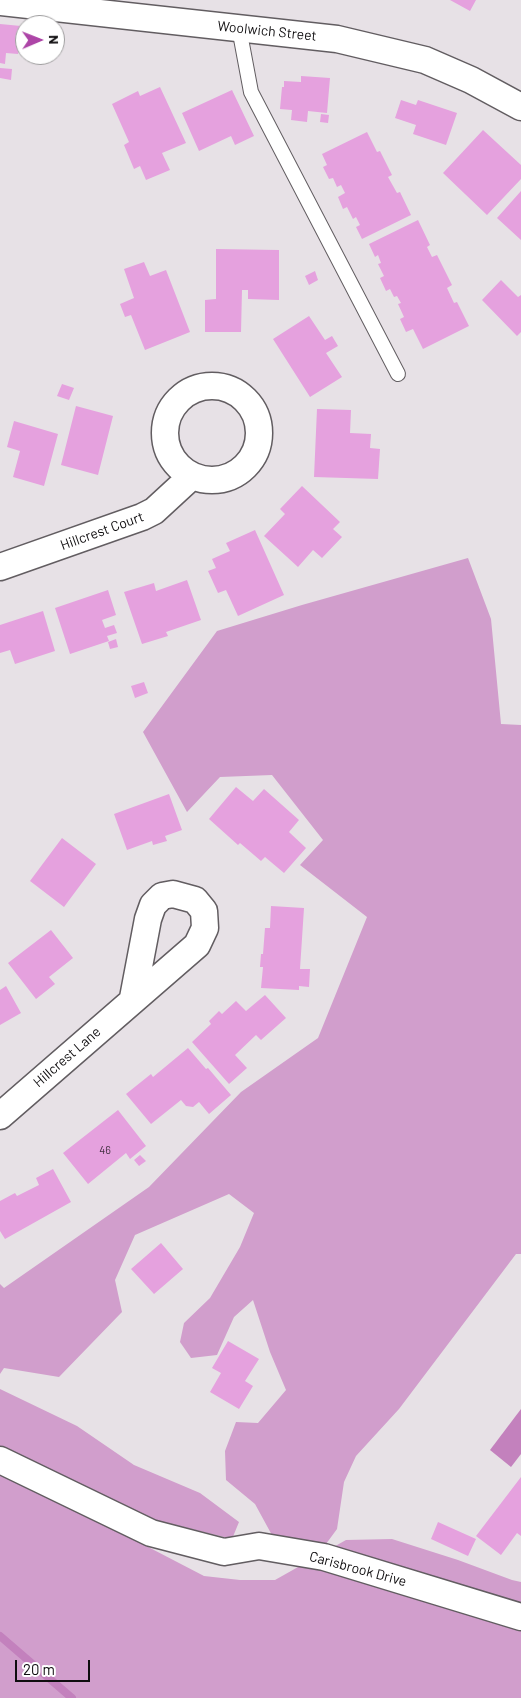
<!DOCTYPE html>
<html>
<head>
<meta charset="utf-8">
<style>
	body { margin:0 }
	#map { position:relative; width:521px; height:1698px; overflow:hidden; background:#e7e1e6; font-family:Barlow,sans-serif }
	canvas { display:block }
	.north { position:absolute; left:15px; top:15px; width:50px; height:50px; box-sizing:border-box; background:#fff; border:1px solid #9f9e9f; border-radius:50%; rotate:89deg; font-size:14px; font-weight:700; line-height:20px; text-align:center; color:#0f0d0f }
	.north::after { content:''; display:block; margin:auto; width:18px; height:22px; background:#ad45a7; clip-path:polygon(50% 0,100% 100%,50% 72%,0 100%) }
	.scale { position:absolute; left:15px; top:1660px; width:75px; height:22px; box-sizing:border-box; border:2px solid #0f0d0f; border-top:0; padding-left:6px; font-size:15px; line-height:18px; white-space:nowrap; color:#0f0d0f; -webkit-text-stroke:4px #fff; paint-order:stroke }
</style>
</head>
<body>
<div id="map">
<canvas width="521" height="1698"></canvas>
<div class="north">N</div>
<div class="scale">20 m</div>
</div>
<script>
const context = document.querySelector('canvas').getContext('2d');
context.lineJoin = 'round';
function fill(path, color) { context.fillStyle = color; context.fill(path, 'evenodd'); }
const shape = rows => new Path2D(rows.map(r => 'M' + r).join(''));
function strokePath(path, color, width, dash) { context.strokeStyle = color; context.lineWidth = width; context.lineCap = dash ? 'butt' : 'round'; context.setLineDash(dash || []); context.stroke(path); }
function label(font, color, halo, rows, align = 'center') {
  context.font = font + ' Barlow,sans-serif'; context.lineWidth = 4.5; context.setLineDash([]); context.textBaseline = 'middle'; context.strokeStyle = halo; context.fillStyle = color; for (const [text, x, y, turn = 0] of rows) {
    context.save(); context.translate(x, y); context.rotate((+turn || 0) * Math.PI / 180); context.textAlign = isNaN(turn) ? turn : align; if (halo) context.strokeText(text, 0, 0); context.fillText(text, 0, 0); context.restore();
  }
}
const green = shape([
	[468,558,491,619,501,724,521,725,521,1254,516,1254,399,1409,356,1456,344,1482,337,1529,326,1544,300,1546,273,1537,255,1504,226,1480,225,1451,236,1422,258,1423,286,1390,270,1352,253,1300,234,1317,217,1355,191,1358,180,1342,184,1323,210,1298,240,1247,254,1213,229,1194,135,1235,115,1280,122,1312,59,1377,4,1368,0,1374,0,1284,4,1288,149,1187,241,1092,318,1038,367,917,300,865,323,840,272,775,220,777,187,812,143,732,217,631,302,605],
	[0,1389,77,1426,134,1465,200,1493,239,1522,232,1539,143,1517,0,1449],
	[0,1470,204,1576,240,1580,275,1580,346,1540,392,1539,458,1560,512,1580,521,1582,521,1698,0,1698]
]);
const water = shape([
	[521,1409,521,1454,511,1467,490,1450]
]);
const stream = shape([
	[0,1636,72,1698]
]);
const building = shape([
	[450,0,476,0,470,11],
	[0,24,21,26,18,54,6,53,5,64,0,63],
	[0,68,12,69,11,80,0,78],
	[301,76,330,78,327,113,308,111,307,122,291,120,292,110,280,109,282,87,284,87,284,81,301,82],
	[160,87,186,143,162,153,170,170,146,180,140,166,134,169,124,145,129,142,112,104,138,91,140,96],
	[232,90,254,136,235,145,231,136,199,151,182,113],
	[401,100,416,105,418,100,457,113,446,145,413,134,416,125,395,118],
	[321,114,329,115,328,123,320,122],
	[483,130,521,165,521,179,487,215,443,173],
	[367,132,377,152,380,151,392,175,388,177,397,193,400,192,411,215,362,239,356,227,360,225,356,217,353,219,347,207,343,209,338,197,345,193,341,185,337,187,333,178,329,179,323,167,327,165,322,154],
	[521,191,521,240,497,218],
	[418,220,430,245,427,247,432,257,437,255,452,285,447,288,454,303,457,302,469,326,423,349,413,329,406,332,400,319,404,317,398,304,401,303,397,296,394,297,390,289,386,291,380,278,384,276,378,264,381,263,378,255,375,257,369,244],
	[216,249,279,250,279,300,248,299,248,290,242,290,241,332,205,332,205,300,216,299],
	[144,262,150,276,166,270,190,332,145,350,131,315,125,317,120,304,134,298,124,269],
	[315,271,318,280,309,285,305,276],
	[501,280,518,297,521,295,521,332,517,336,482,300],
	[309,316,325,340,332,336,338,346,326,353,342,377,310,397,273,339],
	[62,384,74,388,69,400,57,396],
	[76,406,113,416,98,475,61,465],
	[317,409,351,410,350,433,371,434,370,448,380,449,378,479,314,477],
	[14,421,58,434,44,486,13,477,20,451,7,447],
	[302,486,340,522,333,529,342,537,322,558,313,550,298,567,264,536,285,514,280,509],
	[255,530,284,595,238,616,226,590,218,593,208,571,216,568,212,559,230,551,226,543],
	[187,580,201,620,166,632,168,636,142,644,124,592,154,583,156,591],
	[108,590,116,615,102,620,105,628,114,625,117,633,107,636,109,641,70,654,55,608],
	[43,611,55,651,15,664,10,650,0,653,0,625],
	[116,639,118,647,110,649,108,642],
	[144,682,148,693,135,698,131,686],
	[236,787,253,801,264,789,299,820,289,832,306,848,284,873,265,857,261,861,240,843,238,845,209,819],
	[169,794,182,830,165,836,167,841,153,845,152,841,127,850,114,814],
	[62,838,96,864,64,907,30,881],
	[271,906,304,908,300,969,310,969,309,987,299,986,299,990,261,988,263,967,260,967,261,954,263,954,265,928,270,928],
	[51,930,73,958,49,977,55,984,36,999,8,963],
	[6,986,21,1013,0,1025,0,990],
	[265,995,286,1018,261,1040,256,1035,235,1055,247,1068,229,1084,192,1042,211,1024,209,1021,219,1011,222,1014,236,1001,246,1011],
	[188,1048,206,1069,208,1068,231,1095,209,1114,199,1102,193,1107,186,1106,181,1100,151,1124,126,1094,151,1074,153,1077],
	[118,1110,146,1146,130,1159,126,1153,88,1184,63,1153],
	[140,1155,146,1161,139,1166,134,1160],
	[53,1169,71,1202,5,1239,0,1231,0,1201,15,1193,17,1196,39,1185,36,1178],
	[161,1243,183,1269,154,1294,131,1269],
	[228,1341,259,1359,245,1381,253,1386,239,1409,210,1392,221,1373,212,1368],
	[521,1477,521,1536,517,1533,501,1555,476,1536],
	[438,1522,476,1539,468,1556,431,1539]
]);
const service = shape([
	[239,28,251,92,398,374]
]);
const minor = shape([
	[0,2,337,39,425,60,471,80,521,107],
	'165 433a47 47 0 1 1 94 0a47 47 0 1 1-94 0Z',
	[0,567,142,517,154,511,192,476],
	[0,1116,197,945,205,928,204,911,195,900,173,894,162,896,153,905,148,919,133,998],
	[0,1460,151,1533,224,1552,259,1546,324,1557,521,1617]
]);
const numberNames = [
	["46",105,1150]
];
const streetNames = [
	["Woolwich Street",267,31,6],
	["Hillcrest Court",102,531,-20],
	["Hillcrest Lane",67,1057,-41],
	["Carisbrook Drive",358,1569,15]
];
fill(green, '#d19ecc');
fill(water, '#c381bd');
strokePath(stream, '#c381bd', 8);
fill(building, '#e5a1de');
strokePath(service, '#625d61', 16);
strokePath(minor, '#625d61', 29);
strokePath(service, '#fff', 14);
strokePath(minor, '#fff', 26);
label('11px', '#443243', null, numberNames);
label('14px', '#0f0d0f', '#fff', streetNames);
</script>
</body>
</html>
